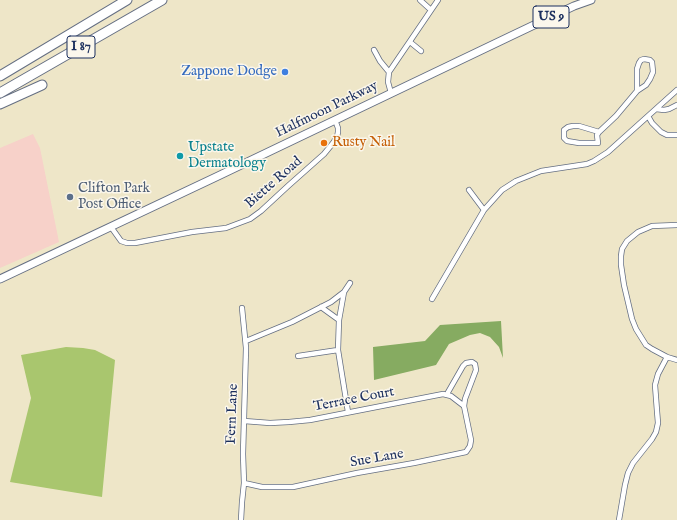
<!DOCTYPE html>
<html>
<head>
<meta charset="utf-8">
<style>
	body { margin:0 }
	canvas { display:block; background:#eee6c8 }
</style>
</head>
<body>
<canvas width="677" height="520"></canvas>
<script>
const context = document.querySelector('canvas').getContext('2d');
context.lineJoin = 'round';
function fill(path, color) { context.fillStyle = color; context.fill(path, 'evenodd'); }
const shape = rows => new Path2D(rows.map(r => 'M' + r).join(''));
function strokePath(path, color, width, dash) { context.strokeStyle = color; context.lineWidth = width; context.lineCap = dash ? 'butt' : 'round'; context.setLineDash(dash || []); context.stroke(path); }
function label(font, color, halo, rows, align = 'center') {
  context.font = font + ' "IM FELL English",serif'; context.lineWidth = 3; context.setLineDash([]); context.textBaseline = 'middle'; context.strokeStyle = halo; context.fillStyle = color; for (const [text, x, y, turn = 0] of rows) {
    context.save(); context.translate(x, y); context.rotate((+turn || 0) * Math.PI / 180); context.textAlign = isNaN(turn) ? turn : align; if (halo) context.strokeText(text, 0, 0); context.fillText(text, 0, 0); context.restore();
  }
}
const built = shape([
	[33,134,40,148,59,242,0,268,0,148]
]);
const green = shape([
	[66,347,83,348,95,350,115,360,102,497,10,482,31,398,21,355]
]);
const forest = shape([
	[501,321,503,358,499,347,490,337,480,333,470,335,449,344,436,365,374,380,373,347,425,341,440,325]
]);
const street = shape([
	[420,0,431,10],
	[410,42,421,51],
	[374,50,380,61,389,72],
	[644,59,650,60,652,62,653,72,650,79,646,85,637,91,637,69,639,63,641,60,644,59],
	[391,93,388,82,389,72,438,0],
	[656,109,664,110,669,109,677,105],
	[648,116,652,123,661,132,667,135,677,135],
	[573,126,579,126,599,132,597,135,598,143,579,143,567,141,564,138,564,130,568,127,573,126],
	[599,132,616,116,637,91],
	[469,190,484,210],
	[677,225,652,226,638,232,627,241,622,249,621,256,621,265,624,285,632,319,636,329,646,345,652,349,667,357,677,360],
	[111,227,121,241,127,243,135,243,192,232,226,228,250,219,261,211,288,186,324,154,333,143,337,137,338,132,338,128,335,120],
	[432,299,484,210,502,190,516,181,541,171,587,164,594,161,608,152,677,90],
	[321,307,339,320],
	[246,341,292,322,331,302,344,292],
	[298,356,338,350],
	[348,412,338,350,339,320,344,292,350,283],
	[244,421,270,423,289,422,310,420,443,394,451,396,464,406],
	[244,483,262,487,293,487,357,473,414,463,466,452,470,446,471,440,464,406,465,399,476,370,475,364,472,362,466,363,463,366,447,394],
	[241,520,242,502,244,483,243,454,246,348,242,308],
	[619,520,625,485,628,473,633,463,652,439,656,432,658,423,657,411,655,385,658,374,667,357]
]);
const primary = shape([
	[0,279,216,177,513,35,574,6,591,0]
]);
const highway = shape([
	[0,76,127,0],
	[0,93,162,0],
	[0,104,42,85]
]);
const markers = [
	[285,72,4,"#3f7fe0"],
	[324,143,4,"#e8710a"],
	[180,156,4,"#0f9aa8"],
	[70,197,4,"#5c6f8a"]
];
const shields = [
	[551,17,36],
	[81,47,28]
];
const shieldNames = [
	["US 9",551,17],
	["I 87",81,47]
];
const shopNames = [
	["Zappone Dodge",277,72]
];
const streetNames = [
	["Halfmoon Parkway",327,110,-26],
	["Biette Road",274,183,-41],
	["Terrace Court",354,400,-11],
	["Fern Lane",233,414,-88],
	["Sue Lane",377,459,-10]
];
const foodNames = [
	["Rusty Nail",332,143]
];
const cultureNames = [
	["Upstate",188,148],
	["Dermatology",188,164]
];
const serviceNames = [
	["Clifton Park",78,189],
	["Post Office",78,205]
];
fill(built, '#f7d1c9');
fill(green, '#a9c66e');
fill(forest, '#86ab61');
strokePath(street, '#656f83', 6);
strokePath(primary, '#656f83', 9);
strokePath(highway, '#656f83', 11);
strokePath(street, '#fff', 4.5);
strokePath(primary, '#fff', 7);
strokePath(highway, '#fff', 9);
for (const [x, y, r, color] of markers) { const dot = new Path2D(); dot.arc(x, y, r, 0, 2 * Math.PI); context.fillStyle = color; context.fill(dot); strokePath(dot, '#fbf7ec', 1.5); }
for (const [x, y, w] of shields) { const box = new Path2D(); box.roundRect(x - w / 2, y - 11, w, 22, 3); context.fillStyle = '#fbf7ec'; context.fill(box); strokePath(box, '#1b2f5e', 1); }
label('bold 13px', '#1b2f5e', null, shieldNames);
label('14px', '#366cbe', '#fbf7ec', shopNames, 'right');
label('14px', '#1b2f5e', '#fbf7ec', streetNames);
label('14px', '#c56008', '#fbf7ec', foodNames, 'left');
label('14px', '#0d838f', '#fbf7ec', cultureNames, 'left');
label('14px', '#4e5e75', '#fbf7ec', serviceNames, 'left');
</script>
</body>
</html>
